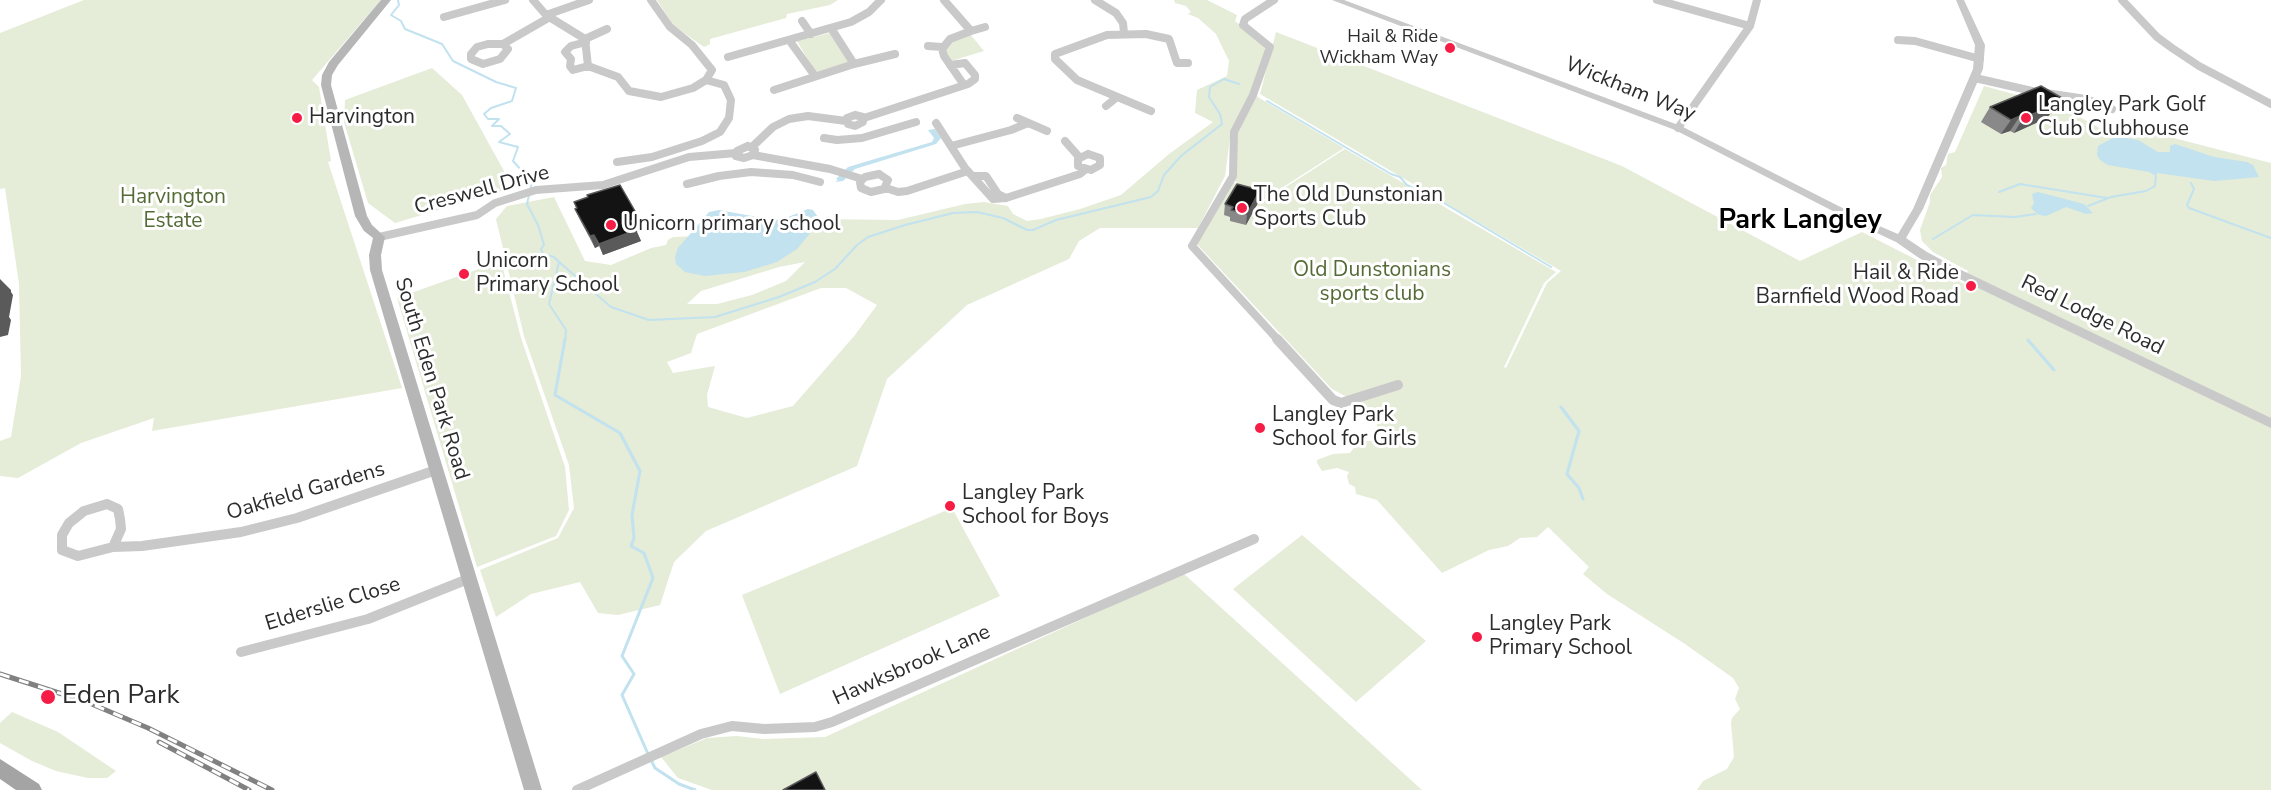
<!DOCTYPE html>
<html>
<head>
<meta charset="utf-8">
<style>
	body { margin:0 }
	canvas { display:block; background:#fff }
</style>
</head>
<body>
<canvas width="2271" height="790"></canvas>
<script>
const context = document.querySelector('canvas').getContext('2d');
context.lineJoin = 'round';
function fill(path, color) { context.fillStyle = color; context.fill(path, 'evenodd'); }
const shape = rows => new Path2D(rows.map(r => 'M' + r).join(''));
function strokePath(path, color, width, dash) { context.strokeStyle = color; context.lineWidth = width; context.lineCap = dash ? 'butt' : 'round'; context.setLineDash(dash || []); context.stroke(path); }
function label(font, color, halo, rows, align = 'center') {
  context.font = font + ' "Nunito Sans",sans-serif'; context.lineWidth = 6; context.setLineDash([]); context.textBaseline = 'middle'; context.strokeStyle = halo; context.fillStyle = color; for (const [text, x, y, turn = 0] of rows) {
    context.save(); context.translate(x, y); context.rotate((+turn || 0) * Math.PI / 180); context.textAlign = isNaN(turn) ? turn : align; if (halo) context.strokeText(text, 0, 0); context.fillText(text, 0, 0); context.restore();
  }
}
const green = shape([
	[84,0,381,0,312,80,319,87,331,161,328,162,402,388,152,431,154,418,81,443,18,478,0,476,0,441,11,437,21,376,19,284,5,188,0,189,0,33],
	[657,0,838,0,830,5,787,14,786,18,710,39,710,44,704,47,674,26],
	[1174,0,1207,0,1237,15,1235,21,1268,48,1250,95,1231,130,1225,176,1198,228,1100,228,1079,241,1069,259,967,305,887,379,857,466,706,531,674,562,660,605,618,615,598,613,580,582,531,594,496,617,480,570,558,538,574,508,569,465,524,336,496,219,507,206,554,197,585,261,611,265,651,248,666,245,668,240,673,237,809,232,818,219,898,220,965,204,984,202,1008,206,1013,214,1027,221,1041,219,1080,209,1121,195,1169,154,1213,122,1195,113,1197,90,1227,76,1229,61,1216,34,1198,18,1188,14,1191,12,1186,6,1175,3],
	[805,262,786,281,752,295,717,304,687,304,701,291,779,267],
	[821,288,846,288,877,305,855,335,793,406,747,418,708,407,707,395,715,366,673,373,667,362,691,353,697,334],
	[1276,32,1622,166,1800,261,1862,232,1964,284,1968,271,1933,252,1922,241,1920,230,1930,202,1930,195,1942,177,1941,168,1946,165,1948,154,1955,152,1984,86,2061,107,2107,132,2158,134,2271,163,2271,790,1697,790,1703,781,1727,769,1734,757,1731,723,1732,718,1740,709,1735,699,1739,688,1733,678,1685,644,1607,594,1583,574,1589,567,1548,527,1537,537,1520,538,1508,546,1489,550,1442,573,1377,500,1356,494,1355,487,1349,484,1347,476,1349,472,1337,468,1322,471,1317,463,1317,460,1333,454,1350,453,1355,446,1366,441,1373,441,1372,436,1377,429,1377,422,1366,418,1358,410,1354,396,1345,396,1332,389,1195,242,1232,181,1264,201,1345,149,1556,272,1544,283,1504,367,1506,368,1547,283,1561,271,1260,94],
	[830,33,849,63,817,72,814,70,797,41],
	[970,34,984,51,951,61,946,55,945,48,948,44],
	[432,68,462,95,504,171,502,191,395,223,368,203,344,122,345,100],
	[1256,96,1344,148,1263,200,1233,180,1237,131],
	[501,261,521,338,565,467,569,510,556,536,477,567,397,298],
	[952,508,1000,596,780,694,742,595],
	[1302,535,1426,641,1356,702,1233,589],
	[1183,573,1422,790,712,790,678,778,661,757,707,738,737,736,763,739,825,737],
	[12,712,58,732,116,771,107,778,88,778,56,771,32,761,0,743,0,723]
]);
const water = shape([
	[935,129,941,138,936,144,855,169,843,181,835,182,838,180,836,179,848,167,932,142,934,138,928,130],
	[2119,137,2138,140,2158,152,2170,152,2170,146,2175,144,2214,157,2247,162,2253,165,2259,177,2214,181,2157,173,2156,176,2149,172,2108,165,2100,160,2097,155,2098,146,2111,139],
	[2038,192,2084,204,2093,213,2086,214,2066,207,2046,216,2039,215,2031,208,2034,203,2032,194],
	[808,209,813,210,818,217,811,232,797,249,777,262,744,272,705,276,685,272,676,264,675,257,678,248,709,212,719,210,774,220,783,219]
]);
const streamFar1 = shape([
	[398,0,399,5,391,15,401,21,405,29,442,44,453,61,496,82,516,88,512,101,491,108,484,114,488,119,499,119,492,126,501,126,510,134,499,142,518,147,513,161,532,182,527,204,538,225,544,245,541,249,543,254,554,257,559,262,549,304,566,330,565,341],
	[1267,101,1391,174,1400,177,1407,185,1444,203,1551,267],
	[2191,183,2194,189,2187,205,2189,208,2271,238],
	[1999,192,2020,184,2107,198],
	[2088,206,2111,197,2146,191,2155,186,2156,176],
	[1933,239,1973,215,2015,217,2036,214],
	[559,262,611,307,649,320,715,317,779,297,815,282,835,269,857,245,868,237,905,225,953,213,977,212,1003,218,1027,230,1033,230,1056,220,1151,197,1158,191,1164,175,1181,156,1222,124,1220,114,1209,97,1210,87,1224,79,1239,84]
]);
const stream = shape([
	[565,339,555,395,620,433,640,471,632,515,634,538,631,546,644,553,653,578,622,656,634,674,622,695,648,754],
	[2028,340,2054,370],
	[1561,407,1579,431,1567,474,1579,488,1583,499],
	[651,760,655,768,679,784,695,790]
]);
const minorFar1 = shape([
	[533,0,546,15,585,39,588,66,618,77,629,91,661,97,693,88,706,80],
	[944,0,971,31,950,39,942,49,944,56,964,85],
	[1095,0,1116,13,1123,23,1124,33],
	[1274,0,1245,19,1243,25,1270,47,1253,95,1234,132,1233,176,1192,246,1279,341],
	[1657,0,1750,26],
	[2122,0,2157,37,2172,48,2199,66,2271,104],
	[546,15,589,0],
	[444,17,505,0],
	[802,21,811,34],
	[971,31,985,27],
	[585,39,607,29],
	[789,40,815,76],
	[1898,40,1915,41,1980,59],
	[586,42,571,46,565,52,571,59,570,66,573,70,588,66],
	[488,44,503,44,508,49,500,59,483,64,471,59,471,54,477,47,488,44],
	[503,44,550,17],
	[928,46,942,47],
	[728,57,851,22,869,12,881,0],
	[854,64,895,54],
	[1975,78,2032,91,2086,99,2112,109],
	[774,90,854,64,831,28],
	[1106,106,1116,98],
	[1151,111,1077,80,1055,59,1055,54,1107,35,1146,34,1169,39,1177,63,1188,63],
	[855,115,863,117,863,122,855,126,848,124,847,118,855,115],
	[864,118,968,84,975,79,975,75,965,63,950,65],
	[1017,118,1047,131],
	[936,123,965,168,993,199,1006,198,1080,174,1085,170],
	[1678,128,1750,26,1757,0],
	[824,138,837,140,862,138,916,122],
	[1065,141,1080,158],
	[748,146,755,150,753,155,744,158,736,156,737,151,748,146],
	[951,146,1011,130,1028,123],
	[752,147,773,127,789,119,808,116,846,121],
	[1088,154,1100,158,1100,165,1091,170,1078,166,1078,159,1088,154],
	[753,155,830,169,862,179],
	[617,162,652,157,702,141,720,132,729,118,731,100,724,85,706,80,712,70,692,45,670,27,651,0],
	[879,174,888,180,884,189,871,192,861,188,860,182,865,177,879,174],
	[974,176,986,176,998,194,1006,198],
	[687,184,719,176,751,172,793,175,820,182],
	[886,188,898,192,907,191,968,171],
	[379,237,477,215,495,203,536,190,603,185,689,157,736,153]
]);
const minor = shape([
	[1277,339,1333,400,1341,403,1398,385],
	[107,504,118,509,120,519,121,529,113,547,78,556,62,550,62,535,69,523,84,511,107,504],
	[113,547,142,546,241,532,297,518,436,470],
	[241,652,368,619,468,579],
	[577,790,701,734,732,726,764,729,815,727,832,722,1254,539]
]);
const tertiary = shape([
	[1332,0,1344,0,1681,126,1870,222,1898,234,1913,209,1973,69,1975,45,1956,0,1964,0,1985,45,1983,69,1923,209,1906,238,1927,252,1957,268,2271,418,2271,428,1949,274,1919,258,1896,242,1862,226,1675,130,1332,0]
]);
const secondary = shape([
	[381,0,391,0,338,65,332,75,331,85,367,216,372,225,385,237,381,255,382,270,542,790,524,790,370,270,369,255,373,238,364,231,355,216,321,85,322,75,329,62,381,0]
]);
const primary = shape([
	[0,759,39,784,42,790,16,790,0,779,0,759]
]);
const rail = shape([
	[0,674,87,702,148,728,272,790],
	[159,742,249,790]
]);
const wall = shape([
	[1990,107,2052,113,2050,114,2047,118,2014,133,2010,131,2001,134,1981,122],
	[1259,201,1246,225,1230,221,1230,217,1224,215,1225,204],
	[574,202,643,229,637,232,641,241,603,255,599,246,595,248,580,220,575,209,576,208]
]);
const shadedWall = shape([
	[2062,98,2052,113,2050,114,2047,118,2014,133,2023,118],
	[2020,116,2010,131,2001,134,2011,120],
	[1260,190,1259,201,1246,225,1247,214],
	[639,218,643,229,637,232,641,241,603,255,599,244,631,221],
	[594,235,599,246,595,248,590,236],
	[0,279,11,290,11,292,13,295,9,317,11,320,8,335,0,337]
]);
const building = shape([
	[2041,86,2062,98,2054,102,2057,104,2023,118,2020,116,2011,120,1990,107,2041,86],
	[1237,184,1260,190,1247,214,1231,210,1233,207,1225,204,1237,184],
	[620,185,639,218,631,221,636,230,599,244,594,235,590,236,575,209,577,208,574,202,588,197,587,195,620,185],
	[816,772,825,790,783,790,816,772]
]);
const markers = [
	[1450,48,6,"#f51c46"],
	[297,118,6,"#f51c46"],
	[2026,118,6,"#f51c46"],
	[1242,208,6,"#f51c46"],
	[611,225,6,"#f51c46"],
	[464,274,6,"#f51c46"],
	[1971,286,6,"#f51c46"],
	[1260,428,6,"#f51c46"],
	[950,506,6,"#f51c46"],
	[1477,637,6,"#f51c46"],
	[48,697,8,"#f51c46"]
];
const farPoinames = [
	["Hail & Ride",1438,38],
	["Wickham Way",1438,59]
];
const streetNames = [
	["Wickham Way",1630,90,22],
	["Creswell Drive",482,191,-15],
	["Red Lodge Road",2092,316,26],
	["South Eden Park Road",431,379,73],
	["Oakfield Gardens",306,492,-16],
	["Elderslie Close",333,605,-17],
	["Hawksbrook Lane",912,666,-24]
];
const poiNames = [
	["Langley Park Golf",2038,106],
	["Club Clubhouse",2038,130],
	["Harvington",309,118],
	["The Old Dunstonian",1254,196],
	["Sports Club",1254,220],
	["Unicorn primary school",623,225],
	["Unicorn",476,262],
	["Primary School",476,286],
	["Hail & Ride",1959,274,"right"],
	["Barnfield Wood Road",1959,298,"right"],
	["Langley Park",1272,416],
	["School for Girls",1272,440],
	["Langley Park",962,494],
	["School for Boys",962,518],
	["Langley Park",1489,625],
	["Primary School",1489,649]
];
const parkNames = [
	["Harvington",173,198],
	["Estate",173,222],
	["Old Dunstonians",1372,271],
	["sports club",1372,295]
];
const nearPoinames = [
	["Eden Park",62,697]
];
const districtNames = [
	["Park Langley",1800,221]
];
fill(green, '#e5ecd8');
fill(water, '#c1e2ee');
strokePath(streamFar1, '#c1e2ee', 2);
strokePath(stream, '#c1e2ee', 3);
strokePath(minorFar1, '#c9c9c9', 8);
strokePath(minor, '#c9c9c9', 10);
fill(tertiary, '#c9c9c9');
fill(secondary, '#b6b6b6');
fill(primary, '#a4a4a4');
strokePath(rail, '#818181', 5);
strokePath(rail, '#fff', 3, [10]);
fill(wall, '#898989');
fill(shadedWall, '#5a5a5a');
fill(building, '#131313');
strokePath(building, '#5a5a5a', 1.5);
for (const [x, y, r, color] of markers) { const dot = new Path2D(); dot.arc(x, y, r, 0, 2 * Math.PI); context.fillStyle = color; context.fill(dot); strokePath(dot, '#fff', 2); }
label('18px', '#2c2c2c', '#fff', farPoinames, 'right');
label('21px', '#2c2c2c', '#fff', streetNames);
label('21px', '#2c2c2c', '#fff', poiNames, 'left');
label('21px', '#556b36', '#fff', parkNames);
label('26px', '#2c2c2c', '#fff', nearPoinames, 'left');
label('bold 27px', '#000', '#fff', districtNames);
</script>
</body>
</html>
